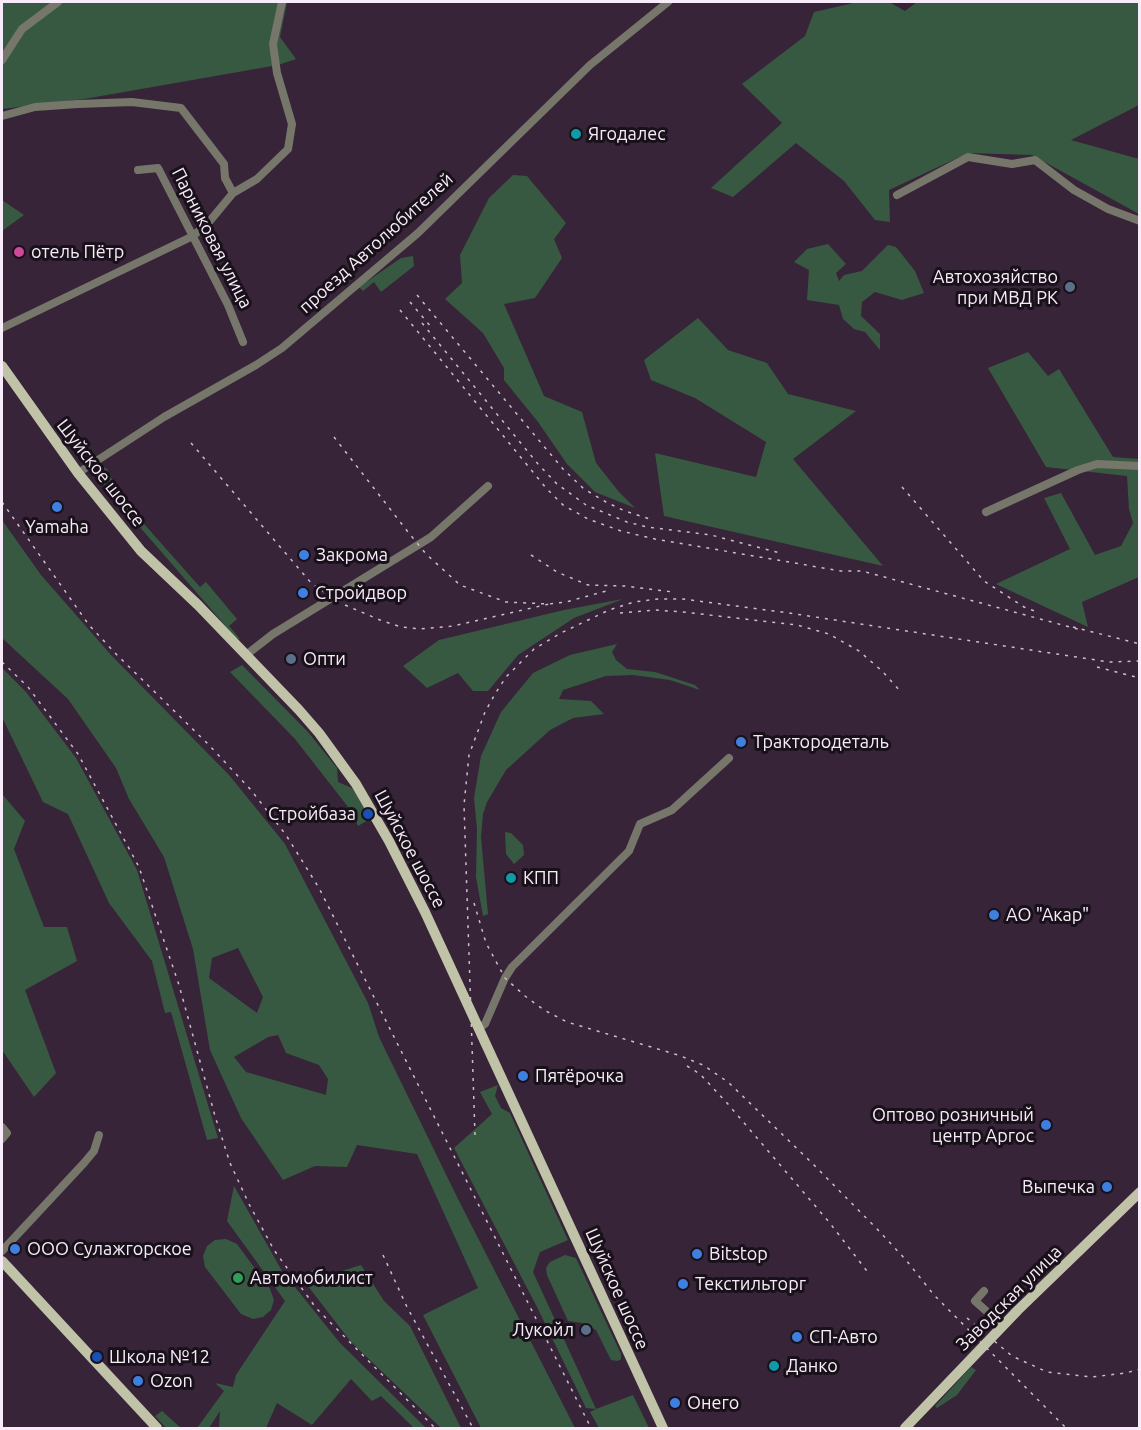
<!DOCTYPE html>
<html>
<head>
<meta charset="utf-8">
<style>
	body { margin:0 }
	#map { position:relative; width:1141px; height:1430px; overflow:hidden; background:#372438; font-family:Ubuntu,sans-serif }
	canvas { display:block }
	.frame { position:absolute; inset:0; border:3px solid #f9ecfa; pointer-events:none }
</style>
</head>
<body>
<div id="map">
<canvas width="1141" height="1430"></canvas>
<div class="frame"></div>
</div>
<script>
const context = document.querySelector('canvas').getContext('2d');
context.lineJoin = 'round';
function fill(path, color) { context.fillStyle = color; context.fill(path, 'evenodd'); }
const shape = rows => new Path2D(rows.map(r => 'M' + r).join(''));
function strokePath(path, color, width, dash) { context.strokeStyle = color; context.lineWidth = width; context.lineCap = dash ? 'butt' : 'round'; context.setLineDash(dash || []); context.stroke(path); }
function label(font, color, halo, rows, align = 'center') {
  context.font = font + ' Ubuntu,sans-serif'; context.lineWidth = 6; context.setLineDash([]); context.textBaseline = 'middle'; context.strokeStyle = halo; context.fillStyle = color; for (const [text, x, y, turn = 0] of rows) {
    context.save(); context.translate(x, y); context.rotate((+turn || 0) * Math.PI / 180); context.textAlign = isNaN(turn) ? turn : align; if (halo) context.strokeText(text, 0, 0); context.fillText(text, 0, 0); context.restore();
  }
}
const green = shape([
	[2,2,287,2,280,37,296,59,278,65,84,99,2,109],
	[858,2,889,2,905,11,917,2,1139,2,1139,105,1071,140,1139,159,1139,214,1032,155,968,153,889,190,890,222,875,220,844,181,796,143,733,197,711,188,782,123,742,84,805,36,814,12],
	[513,175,527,176,566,223,554,239,562,258,535,298,504,304,544,396,582,412,596,463,619,492,635,508,595,492,567,464,538,422,504,380,504,368,483,333,445,299,462,283,460,255,489,198],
	[2,200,24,215,2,231],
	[828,244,846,264,836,273,839,281,844,275,862,271,888,245,896,247,915,271,924,293,902,300,875,292,862,302,861,316,880,334,880,350,865,332,854,329,843,319,839,305,807,300,809,270,794,262,807,249],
	[413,256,414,266,381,292,374,282,363,291,359,287,401,258],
	[698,318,728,350,767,363,788,394,856,411,793,459,883,566,664,516,655,453,756,477,766,442,695,398,651,380,644,360],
	[1028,352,1048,376,1059,369,1113,457,1139,459,1139,577,1082,602,1088,627,996,584,1070,549,1044,498,1061,493,1095,555,1121,546,1133,523,1129,509,1127,476,1046,467,988,368],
	[102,466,107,469,121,498,200,587,206,582,237,619,229,626,240,639,236,638,93,473],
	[2,520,41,575,111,655,229,775,285,844,368,1003,379,1037,457,1197,575,1428,481,1428,423,1315,478,1288,417,1154,357,1145,347,1167,315,1166,283,1180,241,1118,210,1050,193,949,164,857,129,799,116,768,68,699,2,638],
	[238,948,263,997,257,1013,209,978,212,958],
	[278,1035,286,1053,319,1065,328,1079,326,1095,246,1072,234,1057,268,1037],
	[623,599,574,618,518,655,488,691,473,691,458,673,427,688,403,666,439,640,564,610],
	[617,644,612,652,616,660,627,669,655,672,695,685,700,690,670,680,633,675,606,676,563,690,559,699,591,701,604,714,573,718,550,730,506,770,487,802,483,814,481,837,488,914,483,916,476,877,477,829,474,798,481,756,501,712,533,673,570,655],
	[242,665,308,732,337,768,338,782,352,788,364,804,368,820,358,826,352,812,295,739,230,672],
	[2,668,26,692,76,758,137,870,218,1138,207,1140,171,1012,165,1013,152,961,109,903,68,814,43,802,2,717],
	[2,794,25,821,14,849,44,927,67,927,77,961,25,990,56,1073,34,1097,2,1050],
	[505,832,511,833,523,845,524,855,514,864,506,854],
	[498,1085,495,1096,501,1108,510,1113,568,1240,540,1252,533,1272,596,1409,633,1395,649,1428,599,1428,590,1412,596,1409,586,1408,537,1307,454,1148,492,1114,480,1092],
	[234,1186,282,1271,340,1343,426,1428,414,1428,381,1396,372,1401,351,1379,312,1425,277,1403,266,1428,219,1428,220,1411,209,1428,197,1428,224,1391,215,1383,233,1387,236,1375,285,1301,227,1221],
	[226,1239,237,1244,270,1289,274,1300,271,1310,263,1317,253,1319,241,1314,205,1267,203,1256,207,1246,215,1240],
	[565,1255,576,1258,621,1354,621,1359,618,1361,611,1360,596,1330,583,1323,568,1321,547,1275,546,1268,550,1262],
	[361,1265,384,1301,410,1326,461,1428,441,1428,351,1342,301,1277,316,1268,329,1275],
	[971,1367,976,1370,957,1395,937,1408,935,1406],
	[162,1411,181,1428,166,1428,155,1416]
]);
const minor = shape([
	[2,60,22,29,58,2],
	[2,116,35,107,78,104,132,102,181,108,224,164,225,178,233,193],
	[138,170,158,168,228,305,243,342],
	[897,195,968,157,1012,164,1035,160,1074,190,1108,209,1140,221],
	[2,328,193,236,209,222,233,193,257,179,288,149,292,124,277,73,273,44,282,2],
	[78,473,164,417,256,365,282,348,418,233,590,65,668,2],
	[986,512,1078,470,1097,464,1140,466],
	[246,655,273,634,431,537,488,486],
	[479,1028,485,1024,505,978,512,967,629,851,640,824,672,810,729,758],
	[2,1127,7,1133,2,1139],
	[2,1251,84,1163,94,1151,99,1135],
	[984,1291,975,1301,1003,1326]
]);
const major = shape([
	[2,366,78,473,141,551,198,605,299,710,319,733,356,784,389,841,425,912,663,1428],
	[2,1261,157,1428],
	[905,1428,1018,1310,1140,1192]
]);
const rail = shape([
	[417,295,563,469,584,489,606,502,625,511,653,520],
	[410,302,432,328],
	[400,310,546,488,563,505,588,519,621,531,655,539,841,571,862,571,1081,630],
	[422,323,538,464,557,484,586,505,627,522,647,527,711,535,780,553],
	[334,437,408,532,426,554,460,585,506,602,549,604,566,602,610,590],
	[191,443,312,584,345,605,380,620,401,627,420,629,453,626,549,604],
	[902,487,984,581,1024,607,1037,612],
	[2,502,89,625,117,655,208,744,251,790,286,835,319,888,591,1428],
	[531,555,557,572,588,585,625,586,673,592],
	[620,613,656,610,683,612,797,625,829,634,859,651,882,671,902,693],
	[1073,627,1140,644],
	[2,662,28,687,78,754,139,867,179,985,215,1116,230,1163,249,1204,274,1250,316,1308,435,1428],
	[1097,667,1140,678],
	[474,903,486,943,505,978,525,996,544,1010,567,1022,678,1055,703,1065,728,1082,812,1163,879,1231,906,1260,934,1295,1066,1428],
	[687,1066,700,1074,727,1103,829,1222,870,1275],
	[475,1135,464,805,469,755,485,712,495,694,506,677,534,649,561,633,609,610,634,602,658,599,683,599,789,613,1109,662,1140,661],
	[383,1255,407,1307,473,1428],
	[967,1318,1012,1356,1047,1372,1091,1377,1126,1373,1140,1369]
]);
const markers = [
	[576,134,6,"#0f9aa8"],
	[19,252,6,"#d1479c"],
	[1070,287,6,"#5c6f8a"],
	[57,507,6,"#3f7fe0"],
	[304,555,6,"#3f7fe0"],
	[303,593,6,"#3f7fe0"],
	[291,659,6,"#5c6f8a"],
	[741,742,6,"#3f7fe0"],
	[368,814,6,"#1a4fb4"],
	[511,878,6,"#0f9aa8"],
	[994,915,6,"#3f7fe0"],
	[523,1076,6,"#3f7fe0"],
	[1046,1125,6,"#3f7fe0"],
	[1107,1187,6,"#3f7fe0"],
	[15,1249,6,"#3f7fe0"],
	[697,1254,6,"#3f7fe0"],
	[238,1278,6,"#2e9e5b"],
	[683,1284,6,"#3f7fe0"],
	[586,1330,6,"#5c6f8a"],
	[797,1337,6,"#3f7fe0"],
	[97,1357,6,"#1a4fb4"],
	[774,1366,6,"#0f9aa8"],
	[138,1381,6,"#3f7fe0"],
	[675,1403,6,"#3f7fe0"]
];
const poiNames = [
	["Ягодалес",588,134],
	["отель Пётр",31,252],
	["Автохозяйство",1058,277,"right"],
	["при МВД РК",1058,298,"right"],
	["Yamaha",57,527,"center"],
	["Закрома",316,555],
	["Стройдвор",315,593],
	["Опти",303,659],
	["Трактородеталь",753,742],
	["Стройбаза",356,814,"right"],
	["КПП",523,878],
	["АО \"Акар\"",1006,915],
	["Пятёрочка",535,1076],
	["Оптово розничный",1034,1115,"right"],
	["центр Аргос",1034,1136,"right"],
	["Выпечка",1095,1187,"right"],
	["ООО Сулажгорское",27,1249],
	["Bitstop",709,1254],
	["Автомобилист",250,1278],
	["Текстильторг",695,1284],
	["Лукойл",574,1330,"right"],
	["СП-Авто",809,1337],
	["Школа №12",109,1357],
	["Данко",786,1366],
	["Ozon",150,1381],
	["Онего",687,1403]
];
const streetNames = [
	["Парниковая улица",212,238,63],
	["проезд Автолюбителей",376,243,-42],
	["Шуйское шоссе",101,473,52],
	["Шуйское шоссе",410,849,62],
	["Шуйское шоссе",617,1289,66],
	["Заводская улица",1009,1298,-45]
];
fill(green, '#385941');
strokePath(minor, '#76776a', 8);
strokePath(major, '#c0c3a7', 10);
strokePath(rail, '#cdbece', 1.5, [3, 6]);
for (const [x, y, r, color] of markers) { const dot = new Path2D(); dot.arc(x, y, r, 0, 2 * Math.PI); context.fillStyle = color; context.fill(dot); strokePath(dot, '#19111a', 2); }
label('18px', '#f9ecfa', '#19111a', poiNames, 'left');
label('18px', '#f9ecfa', '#19111a', streetNames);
</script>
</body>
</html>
